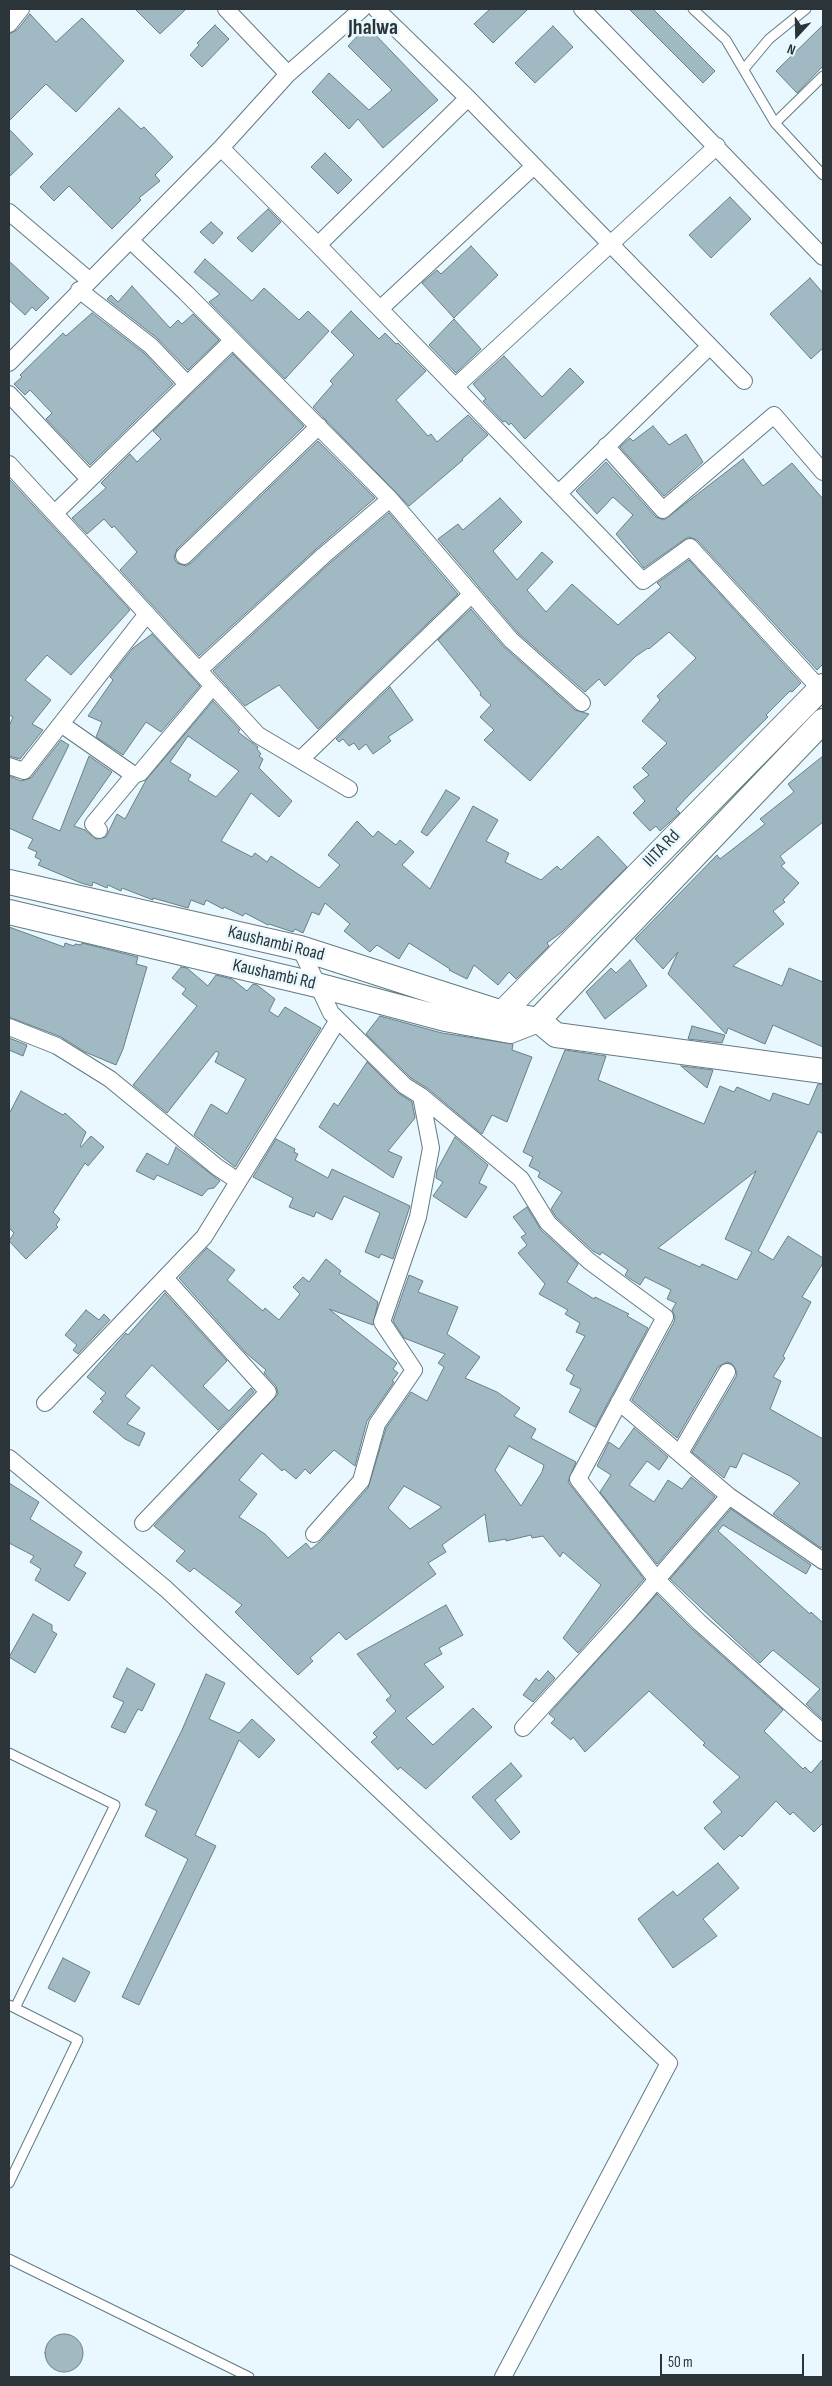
<!DOCTYPE html>
<html>
<head>
<meta charset="utf-8">
<style>
	body { margin:0 }
	#map { position:relative; width:832px; height:2386px; overflow:hidden; background:#e8f8fe; font-family:"Sofia Sans Condensed",sans-serif }
	canvas { display:block }
	.frame { position:absolute; inset:0; border:10px solid #2b3539; pointer-events:none }
	.north { position:absolute; left:772px; top:10px; width:50px; height:50px; -webkit-text-stroke:4px #e8f8fe; paint-order:stroke; rotate:201deg; font-size:14px; font-weight:700; line-height:20px; text-align:center; color:#2b3539 }
	.north::after { content:''; display:block; margin:auto; width:18px; height:22px; background:#2b3539; clip-path:polygon(50% 0,100% 100%,50% 72%,0 100%) }
	.scale { position:absolute; left:660px; top:2354px; width:144px; height:22px; box-sizing:border-box; border:2px solid #2b3539; border-top:0; padding-left:6px; font-size:15px; line-height:18px; white-space:nowrap; color:#2b3539; -webkit-text-stroke:4px #e8f8fe; paint-order:stroke }
</style>
</head>
<body>
<div id="map">
<canvas width="832" height="2386"></canvas>
<div class="frame"></div>
<div class="north">N</div>
<div class="scale">50 m</div>
</div>
<script>
const context = document.querySelector('canvas').getContext('2d');
context.lineJoin = 'round';
function fill(path, color) { context.fillStyle = color; context.fill(path, 'evenodd'); }
const shape = rows => new Path2D(rows.map(r => 'M' + r).join(''));
function strokePath(path, color, width, dash) { context.strokeStyle = color; context.lineWidth = width; context.lineCap = dash ? 'butt' : 'round'; context.setLineDash(dash || []); context.stroke(path); }
function label(font, color, halo, rows, align = 'center') {
  context.font = font + ' "Sofia Sans Condensed",sans-serif'; context.lineWidth = 5; context.setLineDash([]); context.textBaseline = 'middle'; context.strokeStyle = halo; context.fillStyle = color; for (const [text, x, y, turn = 0] of rows) {
    context.save(); context.translate(x, y); context.rotate((+turn || 0) * Math.PI / 180); context.textAlign = isNaN(turn) ? turn : align; if (halo) context.strokeText(text, 0, 0); context.fillText(text, 0, 0); context.restore();
  }
}
const building = shape([
	[135,9,186,9,160,34,135,9],
	[490,9,528,9,493,43,474,24,490,9],
	[629,9,653,9,715,71,703,83,629,9],
	[30,14,56,42,82,18,124,61,76,112,46,84,9,121,9,34,17,30,30,14],
	[215,25,229,39,202,67,190,55,199,45,197,43,215,25],
	[823,25,823,66,797,93,776,71,823,25],
	[367,26,438,100,383,148,358,119,349,129,312,92,329,73,369,110,392,90,348,46,367,26],
	[553,26,573,47,535,83,515,63,553,26],
	[119,108,141,129,144,127,173,157,155,175,160,181,139,198,141,200,112,229,69,186,54,201,40,187,119,108],
	[9,129,33,154,9,177,9,129],
	[325,153,352,180,338,194,311,167,325,153],
	[730,197,751,219,711,258,689,235,730,197],
	[268,209,281,222,252,252,237,238,268,209],
	[211,222,223,233,213,244,200,232,211,222],
	[471,246,498,275,454,318,422,283,437,270,441,274,471,246],
	[205,259,252,301,264,288,299,320,308,311,329,331,285,379,209,302,220,294,194,272,205,259],
	[9,261,49,298,36,311,32,307,25,315,9,300,9,261],
	[810,278,823,293,823,348,811,359,770,314,810,278],
	[132,286,170,328,178,320,182,324,193,314,219,340,188,370,157,338,107,299,111,295,118,302,132,286],
	[351,311,379,339,385,333,396,344,398,343,426,371,396,400,428,436,431,434,437,442,468,415,488,435,462,459,463,460,409,506,313,407,333,384,330,381,354,355,331,332,351,311],
	[92,313,144,353,173,384,90,465,46,419,52,413,30,390,25,395,14,384,22,377,20,375,63,333,66,336,92,313],
	[454,319,481,349,456,373,429,345,454,319],
	[233,354,304,426,177,549,174,558,177,563,186,566,191,563,318,441,375,498,316,549,199,656,120,570,137,552,114,526,112,528,104,519,87,534,72,518,106,488,101,483,130,454,137,462,161,439,153,431,233,354],
	[504,356,542,397,570,368,584,382,525,439,511,423,509,425,505,421,503,422,483,401,486,399,473,384,504,356],
	[653,426,669,445,686,434,703,462,664,496,620,447,630,438,633,441,653,426],
	[743,459,763,486,792,463,823,499,823,664,817,670,697,540,689,537,685,539,644,568,616,534,633,515,613,497,597,514,576,491,606,462,656,517,664,520,743,459],
	[9,479,130,610,71,675,47,655,25,680,51,700,32,724,43,730,20,759,9,756,9,726,13,717,9,715,9,479],
	[500,498,522,522,493,551,517,580,542,552,553,562,527,590,546,612,572,584,618,625,661,587,657,583,689,560,801,683,792,692,790,691,766,715,768,717,687,797,676,809,680,813,660,831,656,826,650,831,633,813,645,801,633,787,649,775,642,768,667,743,642,721,660,700,657,696,696,658,669,632,649,649,648,648,636,656,605,686,599,679,585,692,518,633,438,539,458,524,463,530,500,498],
	[389,513,458,594,318,729,279,685,245,706,213,671,330,563,389,513],
	[471,609,504,647,575,710,589,714,530,781,484,740,494,730,480,717,491,705,480,695,481,693,438,640,471,609],
	[152,634,200,686,161,732,146,722,123,755,96,737,102,722,88,716,113,680,110,677,133,648,152,634],
	[390,687,413,720,388,737,391,741,373,754,366,744,359,750,354,743,349,746,343,739,339,742,336,739,390,687],
	[213,701,240,730,238,732,258,747,257,749,261,754,259,756,263,759,259,768,292,801,279,817,251,793,221,841,252,857,255,853,267,862,271,856,319,888,340,865,328,855,357,821,373,837,378,831,396,845,400,840,414,852,402,865,430,889,473,806,498,820,486,841,509,853,505,862,541,880,557,866,561,870,598,836,627,867,562,932,547,943,549,946,516,979,509,972,498,985,474,965,467,979,449,970,450,969,409,943,399,959,377,945,370,952,344,931,350,924,325,903,319,915,312,912,303,933,295,929,293,932,269,924,268,925,245,913,243,916,224,907,223,909,206,900,204,905,191,900,188,908,153,898,153,900,122,888,121,891,108,885,107,888,93,882,92,886,81,883,38,865,41,860,35,857,37,852,28,848,33,839,9,828,9,776,21,781,31,778,61,740,69,745,32,819,60,831,89,756,112,772,74,826,85,830,96,839,106,837,117,814,125,819,146,780,213,701],
	[188,736,239,771,216,797,188,780,191,775,170,762,188,736],
	[823,756,823,822,780,856,785,863,781,866,799,883,783,900,785,902,773,911,784,924,733,966,782,986,789,968,823,982,823,1047,773,1025,765,1044,728,1028,726,1034,668,974,678,952,663,969,635,939,717,855,720,859,765,824,760,819,794,792,788,784,823,756],
	[446,790,460,798,427,836,421,832,446,790],
	[9,927,64,947,65,943,74,946,75,944,81,945,82,943,138,957,136,964,147,967,123,1049,116,1065,85,1052,61,1037,9,1017,9,927],
	[630,960,647,986,605,1019,586,992,611,968,616,973,630,960],
	[181,967,187,968,208,986,216,975,232,979,247,991,253,984,257,985,275,999,269,1011,278,1017,285,1007,321,1028,235,1167,194,1135,211,1104,227,1114,246,1079,215,1062,219,1053,216,1051,167,1113,133,1085,197,1006,182,994,186,989,172,978,181,967],
	[380,1016,442,1033,513,1044,512,1050,532,1057,507,1122,492,1115,482,1134,427,1088,411,1078,366,1034,380,1016],
	[692,1026,725,1035,722,1043,688,1039,692,1026],
	[9,1038,27,1045,23,1056,9,1050,9,1038],
	[565,1050,606,1056,598,1080,704,1124,720,1086,734,1092,737,1087,770,1101,773,1093,809,1105,818,1084,823,1084,823,1134,818,1131,758,1251,773,1260,788,1236,823,1258,823,1263,802,1297,811,1302,783,1356,785,1358,773,1377,781,1381,770,1409,823,1439,823,1545,821,1548,773,1514,800,1483,790,1476,743,1453,736,1468,730,1466,724,1478,692,1452,736,1377,737,1372,732,1364,727,1362,718,1367,677,1438,632,1400,674,1322,675,1317,672,1310,676,1303,667,1299,671,1290,645,1277,640,1285,629,1278,625,1275,628,1270,602,1252,600,1255,593,1251,556,1217,551,1209,562,1192,538,1177,540,1172,529,1166,533,1157,523,1152,565,1050],
	[756,1171,725,1239,752,1252,737,1280,702,1264,700,1267,658,1248,756,1171],
	[367,1062,398,1093,412,1102,415,1118,388,1151,402,1157,393,1178,319,1127,334,1103,338,1106,367,1062],
	[681,1066,713,1070,707,1088,681,1066],
	[21,1091,63,1115,65,1113,86,1132,80,1146,81,1147,91,1136,104,1147,88,1166,85,1163,53,1212,60,1219,56,1225,58,1227,26,1259,9,1241,14,1233,9,1228,9,1114,21,1091],
	[455,1137,488,1165,479,1183,487,1187,466,1218,433,1196,443,1182,436,1178,437,1170,455,1137],
	[276,1139,295,1149,294,1152,298,1154,295,1160,328,1178,332,1169,410,1206,393,1259,381,1254,379,1258,365,1252,380,1213,344,1196,332,1220,316,1212,314,1217,289,1207,293,1198,253,1177,276,1139],
	[176,1147,220,1181,214,1188,208,1189,202,1196,157,1175,154,1180,136,1171,147,1153,168,1165,176,1147],
	[527,1207,541,1230,578,1264,567,1282,594,1299,595,1297,629,1314,627,1316,648,1328,595,1427,569,1412,581,1389,570,1384,574,1375,566,1370,585,1336,576,1332,580,1323,565,1314,568,1310,539,1294,545,1284,518,1253,527,1245,521,1237,526,1234,513,1217,527,1207],
	[207,1248,235,1270,227,1280,263,1311,265,1308,279,1320,300,1294,293,1287,303,1277,309,1282,326,1259,341,1271,339,1274,378,1302,373,1325,329,1309,397,1363,393,1369,398,1373,392,1381,394,1382,367,1421,355,1466,334,1450,310,1474,305,1469,296,1479,284,1469,282,1471,262,1453,239,1480,257,1494,239,1517,265,1534,288,1558,306,1543,311,1549,321,1541,368,1488,386,1428,411,1392,427,1401,444,1367,438,1363,445,1354,404,1338,393,1321,409,1275,423,1281,418,1292,458,1307,447,1334,480,1357,465,1378,497,1392,520,1408,514,1416,536,1429,531,1438,576,1462,568,1482,644,1579,578,1653,563,1638,601,1585,563,1552,560,1557,543,1536,532,1538,531,1535,506,1541,506,1539,489,1542,485,1514,442,1545,446,1552,428,1563,436,1574,346,1640,339,1632,310,1658,313,1661,298,1675,235,1612,242,1605,194,1568,190,1572,176,1561,185,1551,154,1526,278,1394,276,1386,264,1373,266,1370,246,1353,179,1278,207,1248],
	[509,1446,544,1465,542,1472,521,1506,495,1470,509,1446],
	[404,1486,442,1507,410,1529,388,1508,404,1486],
	[165,1293,227,1361,203,1386,229,1411,251,1388,254,1392,218,1430,152,1365,125,1396,140,1408,127,1424,145,1433,139,1446,125,1439,93,1412,103,1401,100,1399,106,1393,87,1377,126,1333,128,1335,165,1293],
	[86,1310,99,1320,104,1314,110,1320,78,1354,73,1350,77,1345,65,1335,86,1310],
	[634,1428,668,1457,659,1470,647,1461,629,1485,654,1502,668,1480,682,1489,691,1477,715,1497,657,1564,600,1492,611,1475,597,1466,609,1442,619,1449,634,1428],
	[9,1483,39,1502,30,1519,82,1552,74,1566,86,1573,69,1601,35,1580,41,1569,30,1562,34,1556,9,1543,9,1483],
	[731,1509,811,1565,806,1574,723,1525,718,1531,810,1614,811,1612,823,1623,823,1720,806,1704,820,1689,773,1650,760,1663,670,1579,731,1509],
	[657,1594,692,1629,783,1710,764,1731,803,1769,805,1767,811,1773,823,1759,823,1823,814,1832,793,1812,790,1815,776,1801,742,1837,740,1835,724,1850,704,1828,722,1812,713,1802,740,1777,703,1745,705,1743,649,1691,585,1752,573,1737,571,1740,551,1723,555,1719,549,1714,657,1594],
	[446,1605,463,1635,439,1648,442,1654,424,1664,444,1687,406,1718,433,1745,473,1708,492,1727,426,1789,400,1767,398,1770,371,1742,377,1737,373,1733,396,1711,386,1700,391,1696,357,1654,446,1605],
	[33,1614,52,1625,52,1631,57,1634,35,1673,9,1657,33,1614],
	[127,1668,155,1684,142,1711,138,1709,125,1733,111,1727,124,1702,113,1697,127,1668],
	[548,1671,555,1678,533,1702,523,1695,536,1678,539,1681,548,1671],
	[206,1674,225,1683,209,1719,239,1733,252,1719,275,1740,259,1758,239,1740,195,1835,216,1846,139,2005,122,1997,188,1859,145,1836,157,1811,145,1805,182,1730,206,1674],
	[511,1763,522,1776,495,1800,520,1832,511,1840,472,1797,511,1763],
	[718,1863,739,1888,703,1919,717,1936,673,1968,638,1919,673,1891,677,1896,718,1863],
	[63,1958,90,1972,75,2002,48,1988,63,1958],
	'45 2353a19 19 0 1 1 38 0a19 19 0 1 1-38 0Z'
]);
const lane = shape([
	[693,9,726,40,775,123],
	[744,69,769,39,806,9],
	[823,76,775,123,823,175],
	[9,1753,115,1805,15,2008],
	[9,2005,78,2040,9,2183],
	[9,2259,249,2377]
]);
const street = shape([
	[226,9,288,74],
	[376,9,468,98,744,381],
	[582,9,823,257],
	[9,24,21,9],
	[221,148,318,245,643,581,690,547,823,692],
	[9,212,89,280],
	[130,240,186,293,390,499,511,640,582,703],
	[318,245,468,98],
	[79,290,151,346,187,384],
	[380,309,534,166],
	[9,363,221,148,288,74,362,9],
	[455,387,717,146],
	[9,394,89,479],
	[606,446,663,510,774,415,823,472],
	[9,464,258,735,349,789],
	[559,493,710,346],
	[55,513,232,341],
	[184,556,319,426],
	[199,670,323,556,390,499],
	[61,724,134,775],
	[300,760,472,594],
	[9,766,24,771,147,614],
	[99,830,93,824,134,775,140,773,212,687,221,694],
	[300,948,331,1013,405,1086,421,1096,521,1179,548,1223,589,1261,665,1317,578,1479,657,1580,699,1622,823,1733],
	[9,1027,57,1046,110,1079,217,1167,238,1181],
	[619,1402,729,1496,823,1561],
	[45,1403,204,1237,338,1020],
	[680,1453,727,1372],
	[9,1458,166,1589,669,2063,503,2377],
	[143,1523,268,1392,165,1278],
	[314,1534,361,1481,377,1424,414,1370,382,1322,418,1217,431,1148,421,1096],
	[523,1728,628,1613,729,1496]
]);
const secondary = shape([
	[9,882,300,948,502,1013,538,1020,556,1035,823,1071],
	[9,912,317,985,445,1019,510,1031,538,1020,823,721],
	[502,1013,823,686]
]);
const streetNames = [
	["IIITA Rd",662,849,-46],
	["Kaushambi Road",276,944,14],
	["Kaushambi Rd",274,975,13]
];
const districtNames = [
	["Jhalwa",373,28]
];
fill(building, '#a0b9c3');
strokePath(building, '#688089', 1);
strokePath(lane, '#637a83', 11);
strokePath(street, '#637a83', 18);
strokePath(secondary, '#637a83', 26);
strokePath(lane, '#fff', 9);
strokePath(street, '#fff', 16);
strokePath(secondary, '#fff', 24);
label('18px', '#2b3539', '#e8f8fe', streetNames);
label('bold 22px', '#2b3539', '#e8f8fe', districtNames);
</script>
</body>
</html>
